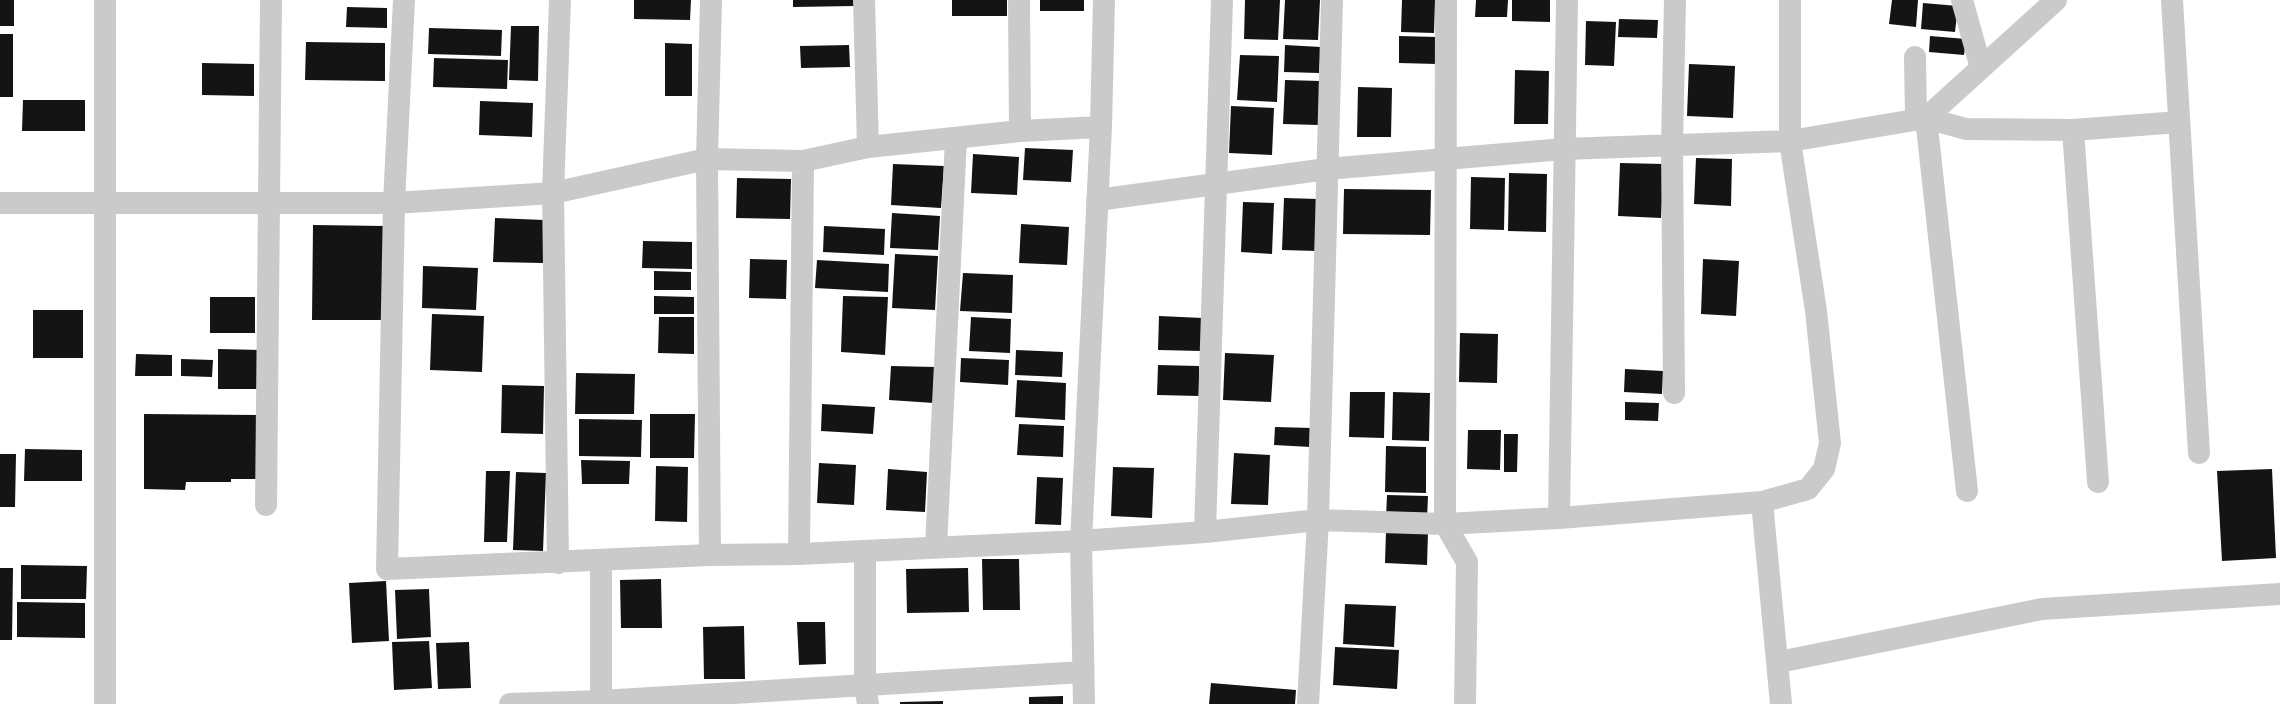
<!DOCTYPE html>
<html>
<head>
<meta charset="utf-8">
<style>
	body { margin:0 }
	canvas { display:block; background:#fff }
</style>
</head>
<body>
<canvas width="2280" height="704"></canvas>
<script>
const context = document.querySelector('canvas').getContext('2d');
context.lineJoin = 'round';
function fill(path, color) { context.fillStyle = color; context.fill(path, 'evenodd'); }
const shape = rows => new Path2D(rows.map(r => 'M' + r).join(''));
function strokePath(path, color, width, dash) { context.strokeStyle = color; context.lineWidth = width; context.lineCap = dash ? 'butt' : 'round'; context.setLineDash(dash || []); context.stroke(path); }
const building = shape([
	[0,0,14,0,14,26,0,26],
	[634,0,691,0,690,20,634,19],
	[793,0,854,0,854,6,793,7],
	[952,0,1007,0,1007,16,952,16],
	[1040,0,1084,0,1084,11,1040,11],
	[1245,0,1280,0,1278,40,1244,39],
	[1285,0,1320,0,1318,40,1283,39],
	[1402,0,1435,0,1434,33,1401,32],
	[1476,0,1508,0,1507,17,1475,17],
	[1512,0,1550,0,1550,22,1512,21],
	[1892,0,1918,0,1916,27,1889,24],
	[1923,3,1958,6,1955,32,1921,29],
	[347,7,387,8,387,28,346,27],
	[1619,19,1658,20,1657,38,1618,37],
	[1586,21,1616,22,1614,66,1585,65],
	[511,26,539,26,538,81,509,80],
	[429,28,502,30,501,56,428,54],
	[0,34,13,34,13,97,0,97],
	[1399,36,1437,37,1437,64,1399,63],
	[1930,36,1966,39,1964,55,1929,52],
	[306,42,385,43,385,81,305,80],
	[665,43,692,44,692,96,665,96],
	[849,45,850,67,801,68,800,46],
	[1285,45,1321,47,1319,73,1284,72],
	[1240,55,1279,56,1277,102,1237,100],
	[434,58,508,60,507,89,433,87],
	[202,63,254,64,254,96,202,95],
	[1689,64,1735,66,1733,118,1687,116],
	[1515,70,1549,71,1548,124,1514,124],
	[1285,80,1320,81,1319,125,1283,124],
	[1358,87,1392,88,1391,137,1357,137],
	[23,100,85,100,85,131,22,131],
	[480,101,533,103,532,137,479,135],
	[1231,106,1274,108,1272,155,1229,153],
	[1025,148,1073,150,1071,182,1023,180],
	[973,154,1019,157,1017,195,971,193],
	[1696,158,1732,159,1731,206,1694,204],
	[1620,163,1664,164,1661,218,1618,216],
	[893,164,944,166,941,208,891,205],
	[1509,173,1547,174,1546,232,1508,231],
	[1471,177,1505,178,1504,230,1470,229],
	[737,178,791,179,790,219,736,218],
	[1344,189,1431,190,1430,235,1343,234],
	[1284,198,1319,199,1317,251,1282,250],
	[1243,202,1274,203,1272,254,1241,252],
	[892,213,940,216,938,250,890,248],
	[495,218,544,220,543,263,493,262],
	[1021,224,1069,227,1067,265,1019,263],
	[313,225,385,226,383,320,312,320],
	[824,226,885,229,884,255,823,252],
	[643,241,692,242,692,269,642,268],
	[895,254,938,256,935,310,892,308],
	[750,259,787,260,786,299,749,298],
	[1703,259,1739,261,1736,316,1701,314],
	[817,260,889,264,888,292,815,288],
	[423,266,478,268,476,310,422,308],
	[654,271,691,272,691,290,654,290],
	[963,273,1013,275,1012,313,960,311],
	[654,296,694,297,694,314,654,314],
	[843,296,888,297,885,355,841,352],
	[210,297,255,297,255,333,210,333],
	[33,310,83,310,83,358,33,358],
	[432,314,484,316,482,372,430,370],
	[1159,316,1203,318,1202,351,1158,350],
	[659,317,694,317,694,354,658,353],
	[971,317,1011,319,1010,353,969,351],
	[1460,333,1498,334,1497,383,1459,382],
	[218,349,261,350,260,389,218,389],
	[1016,350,1063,352,1062,377,1015,375],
	[1225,353,1274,355,1271,402,1223,400],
	[136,354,172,355,172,376,135,376],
	[961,358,1009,360,1008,385,960,382],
	[181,359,213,360,212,377,181,376],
	[1158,365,1199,366,1199,396,1157,395],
	[891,366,936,367,934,403,889,400],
	[1625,369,1663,371,1662,394,1624,392],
	[576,373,635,374,634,414,575,414],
	[1017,380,1066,383,1065,420,1015,417],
	[502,385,544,386,543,434,501,433],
	[1350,392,1385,392,1384,438,1349,437],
	[1393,392,1430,393,1429,441,1392,440],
	[1625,402,1659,403,1658,421,1625,420],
	[822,404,875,407,873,434,821,431],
	[144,414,256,415,256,479,231,479,231,482,186,482,185,490,144,489],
	[650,414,695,414,694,458,650,458],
	[579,419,642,420,641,457,579,456],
	[1019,424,1064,426,1063,457,1017,455],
	[1275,427,1312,428,1311,447,1274,445],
	[1468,430,1501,430,1500,470,1467,469],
	[1504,434,1518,434,1517,472,1504,472],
	[1386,446,1426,447,1426,493,1385,492],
	[25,449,82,450,82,481,24,481],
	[1234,453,1270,455,1268,505,1231,504],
	[0,454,16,454,15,507,0,507],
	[581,460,630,461,629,484,582,484],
	[819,463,856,465,854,505,817,503],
	[656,466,688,467,687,522,655,521],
	[1113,467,1154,468,1152,518,1111,516],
	[888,469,927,472,925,512,886,510],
	[2272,469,2276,558,2222,561,2217,471],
	[486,471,510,471,507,542,484,542],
	[516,472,546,473,543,551,513,550],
	[1037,477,1063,478,1061,525,1035,524],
	[1387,495,1428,496,1427,519,1386,518],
	[1386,531,1428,532,1427,565,1385,563],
	[982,559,1019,559,1020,610,983,610],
	[21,565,87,566,86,599,21,599],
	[0,568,13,568,12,640,0,640],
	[968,568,969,612,907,613,906,569],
	[661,579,662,628,621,628,620,580],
	[386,581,389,641,352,643,349,583],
	[429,589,431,637,397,639,395,590],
	[17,602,85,603,85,638,17,637],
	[1345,604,1396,606,1394,647,1343,644],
	[797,622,825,622,826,664,799,665],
	[744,626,745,679,704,679,703,627],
	[429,641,432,688,394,690,392,642],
	[469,642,471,688,438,689,436,643],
	[1335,647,1399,650,1397,689,1333,685],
	[1211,683,1296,690,1295,704,1209,704],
	[1063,696,1063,704,1029,704,1029,697],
	[943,701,943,704,900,704,900,702]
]);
const minor = shape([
	[404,0,394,203,387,569,710,555,799,554,1081,541,1205,532,1318,520,1445,524,1559,518,1762,502,1808,489,1824,469,1830,443,1816,311,1790,141,1790,0],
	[864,0,868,147],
	[1019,0,1020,131],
	[1446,0,1445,524,1467,562,1465,704],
	[1962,0,1981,68],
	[2172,0,2199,453],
	[1915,57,1916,119],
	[1097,200,1327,169,1564,149,1790,141,1926,118,2056,0],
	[0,203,394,203,553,193,707,159,803,161,868,147,1020,131,1101,127],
	[1674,393,1672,145,1675,0],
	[2098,482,2073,130,2179,122],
	[1967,491,1926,118,1966,129,2073,130],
	[1762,502,1781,704],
	[266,505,271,0],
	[1559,518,1567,0],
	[1205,532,1222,0],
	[936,547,956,139],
	[865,551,865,686,868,704],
	[799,554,803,161],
	[710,555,707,159,711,0],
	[601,561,601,704],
	[558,563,553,193,560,0],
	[1779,662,2042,609,2280,594],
	[105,704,105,0],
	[510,704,601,701,1083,672],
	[1084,704,1081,541,1101,127,1104,0],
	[1308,704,1318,520,1332,0]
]);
fill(building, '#141414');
strokePath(minor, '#cacaca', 22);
</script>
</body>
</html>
